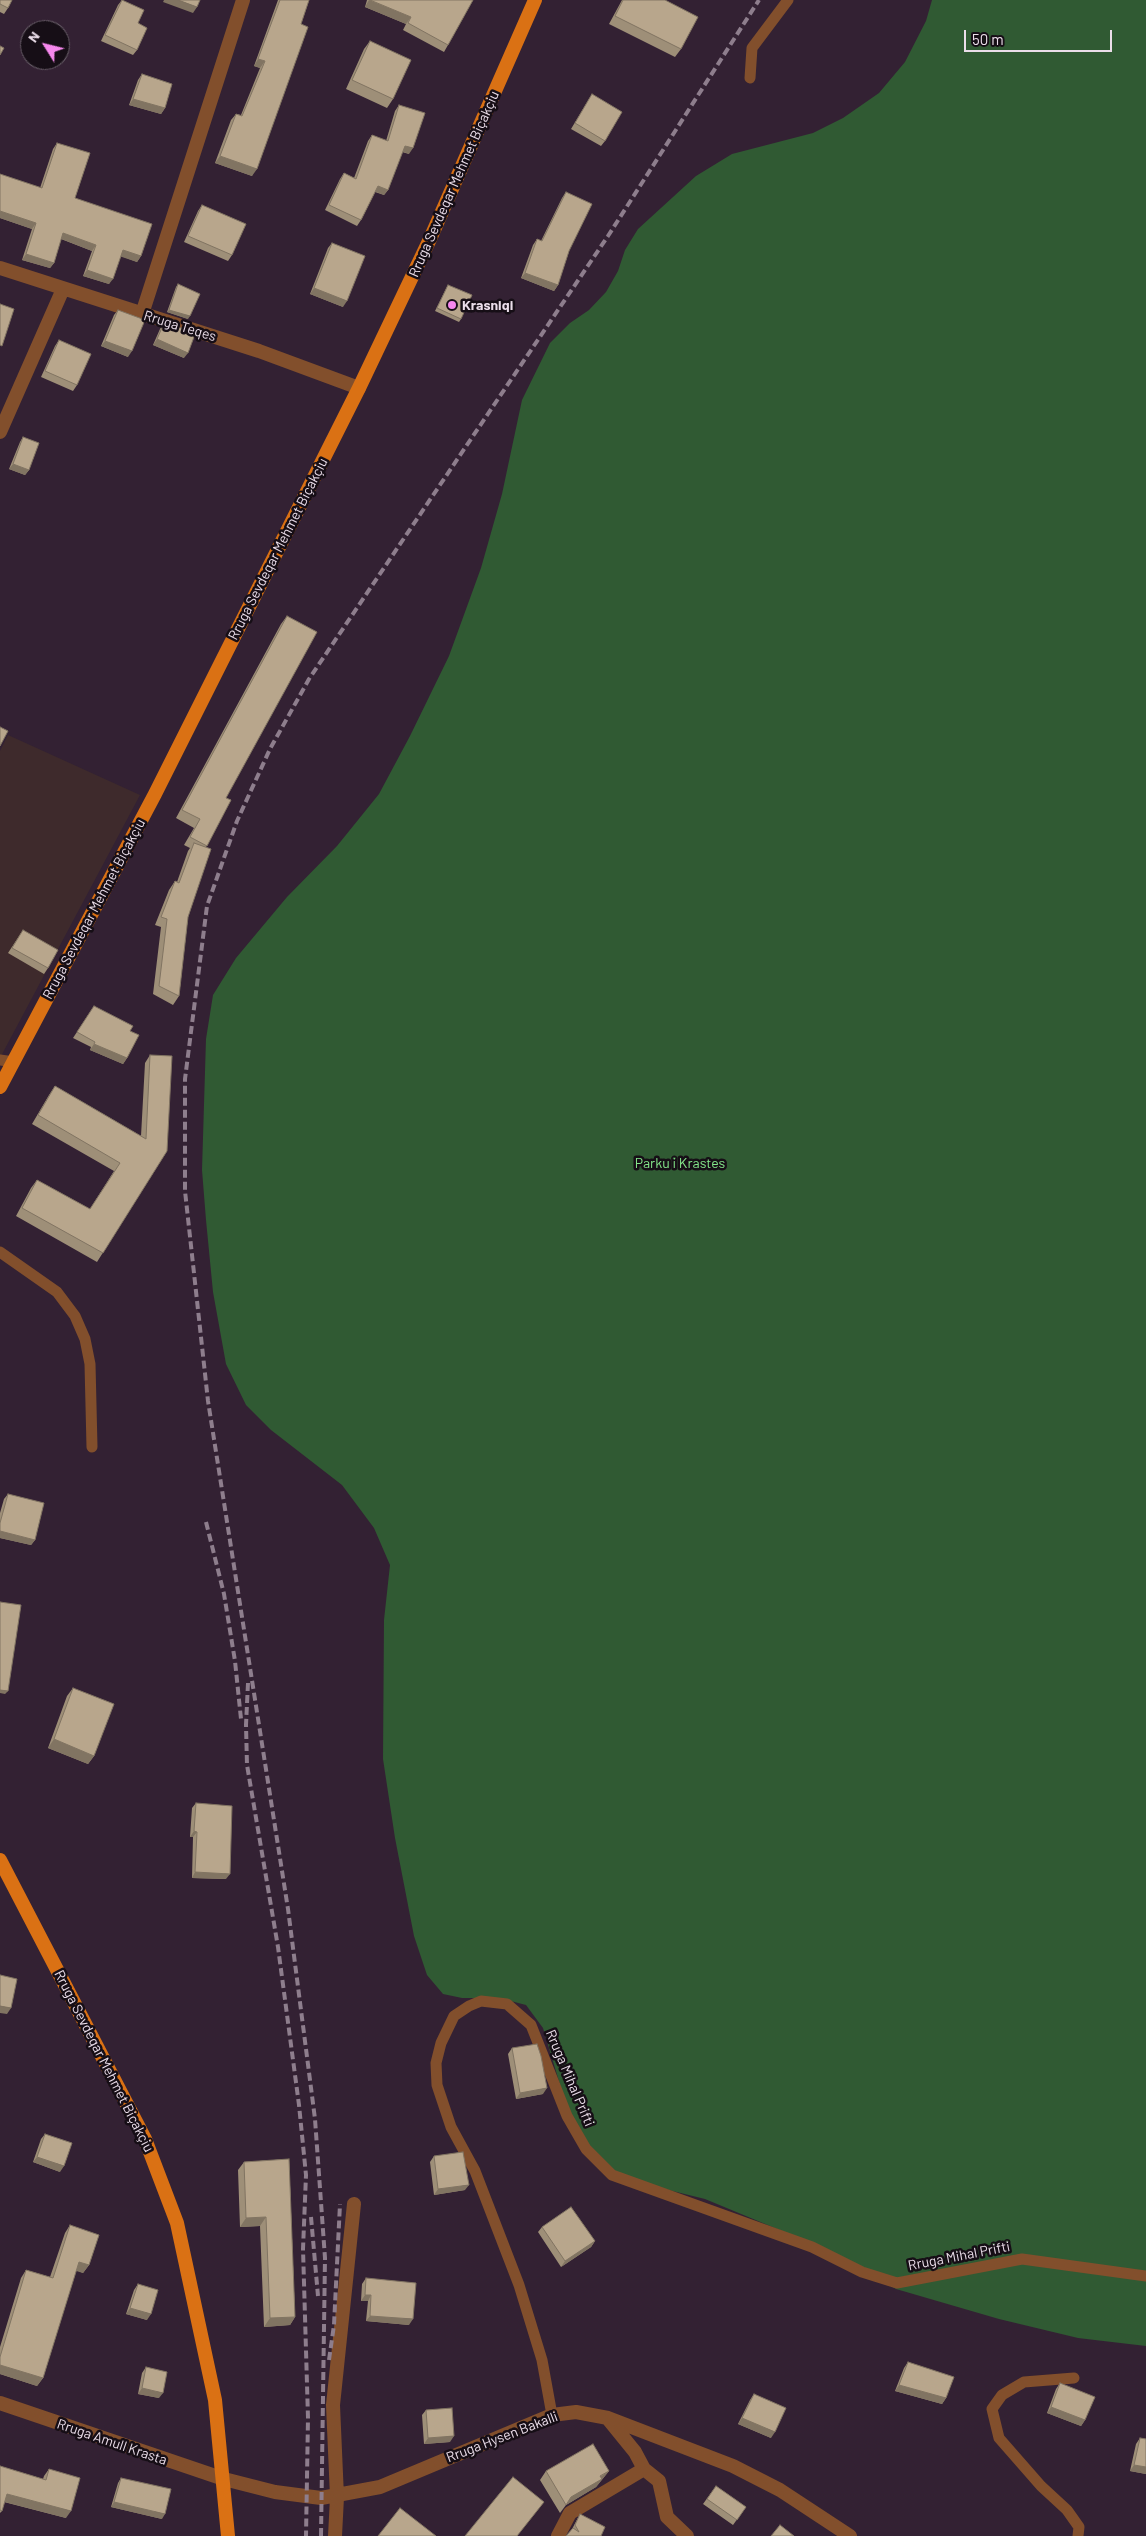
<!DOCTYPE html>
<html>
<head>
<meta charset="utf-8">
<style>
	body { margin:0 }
	#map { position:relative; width:1146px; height:2536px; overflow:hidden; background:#332133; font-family:Barlow,sans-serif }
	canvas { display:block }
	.north { position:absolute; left:20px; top:20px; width:50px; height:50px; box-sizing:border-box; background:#160e16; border:1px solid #6b616b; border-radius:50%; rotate:306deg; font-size:14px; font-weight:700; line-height:20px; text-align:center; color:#ebdeea }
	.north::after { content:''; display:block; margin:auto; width:18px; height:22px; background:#f688ed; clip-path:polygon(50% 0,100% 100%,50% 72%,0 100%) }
	.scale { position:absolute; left:964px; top:30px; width:148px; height:22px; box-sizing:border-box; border:2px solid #ebdeea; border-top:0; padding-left:6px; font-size:15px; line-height:18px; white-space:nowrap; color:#ebdeea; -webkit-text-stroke:4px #160e16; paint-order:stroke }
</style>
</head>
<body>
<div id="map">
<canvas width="1146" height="2536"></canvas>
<div class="north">N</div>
<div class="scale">50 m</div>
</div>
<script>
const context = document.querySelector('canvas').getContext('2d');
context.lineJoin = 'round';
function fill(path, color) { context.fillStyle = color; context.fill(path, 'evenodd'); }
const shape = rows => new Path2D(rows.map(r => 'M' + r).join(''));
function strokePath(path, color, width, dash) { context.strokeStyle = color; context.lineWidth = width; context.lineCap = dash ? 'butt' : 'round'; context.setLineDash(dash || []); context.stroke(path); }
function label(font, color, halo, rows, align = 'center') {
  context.font = font + ' Barlow,sans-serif'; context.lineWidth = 5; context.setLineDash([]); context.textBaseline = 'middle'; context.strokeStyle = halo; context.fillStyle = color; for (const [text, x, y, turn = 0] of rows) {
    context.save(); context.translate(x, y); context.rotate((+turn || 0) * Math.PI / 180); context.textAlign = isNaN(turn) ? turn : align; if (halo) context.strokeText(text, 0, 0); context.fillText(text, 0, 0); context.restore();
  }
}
const industrial = shape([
	[8,735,140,795,0,1058,0,751]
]);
const green = shape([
	[932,0,1146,0,1146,2346,1078,2338,999,2319,896,2289,811,2243,705,2199,640,2183,614,2171,589,2146,570,2118,543,2028,526,2005,499,1998,462,1998,443,1994,427,1975,414,1936,395,1838,383,1759,384,1620,390,1565,374,1528,342,1485,271,1430,246,1405,226,1364,213,1292,206,1220,202,1170,206,1039,213,995,236,958,287,897,337,846,379,794,410,736,449,656,481,568,502,494,522,400,550,343,570,323,589,310,606,292,618,271,625,250,638,229,696,176,732,154,813,133,843,118,879,93,905,62,926,21]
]);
const service = shape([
	[750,78,752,48,788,0],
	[0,1060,14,1062],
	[0,1252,57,1292,75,1316,85,1339,90,1364,92,1447],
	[1074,2378,1024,2382,1002,2395,992,2409,999,2438,1041,2486,1067,2510,1079,2527,1078,2536],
	[552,2415,542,2360,519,2285,475,2171,451,2127,437,2085,436,2063,441,2043,454,2016,469,2006,481,2001,507,2004,531,2025,567,2116,586,2149,612,2175,812,2247,862,2272,897,2283,1022,2259,1146,2276]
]);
const minor = shape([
	[0,268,259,351,359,388],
	[142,314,243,0],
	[0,432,63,289],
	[0,2403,224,2479,275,2492,321,2498,380,2487,552,2415,576,2412,608,2418,733,2466,780,2490,850,2536],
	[609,2420,635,2452,644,2469,659,2481,667,2517,687,2536],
	[335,2536,337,2497,333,2405,354,2204],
	[558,2536,570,2513,644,2469]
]);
const primary = shape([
	[0,1087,155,794,359,388,430,239,535,0],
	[0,1860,145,2139,177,2223,215,2400,228,2536]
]);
const rail = shape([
	[206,1522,224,1594,235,1661,241,1719],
	[248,1683,246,1725,247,1765,278,1947,299,2105,306,2175,303,2249,308,2418,306,2536],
	[311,2217,318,2296],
	[329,2360,334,2325,340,2204],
	[321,2536,325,2258,315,2119,288,1909,208,1401,185,1191,185,1079,207,906,237,821,270,749,309,679,608,236,759,0]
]);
const wall = shape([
	[0,0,8,8,4,14,0,12],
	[122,0,138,23,137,50,133,55,101,41,118,5],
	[278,0,309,0,301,24,252,176,215,163,231,120,236,114,241,115,260,68,254,66],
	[367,0,473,0,448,45,444,52,403,30,406,24,365,7],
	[622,0,665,0,681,49,675,57,609,24],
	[370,41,393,99,387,108,346,89,364,49],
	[142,74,165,108,161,114,129,105,138,80],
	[592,94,605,141,601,146,571,129],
	[399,105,409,154,402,152,388,190,384,195,375,192,361,220,357,226,325,210,340,179,344,173,354,178,368,141,372,135,386,141,395,111],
	[57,143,75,198,141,256,137,262,121,256,109,284,83,276,92,251,61,239,54,263,50,268,22,260,32,229,0,218,0,174,40,188,53,149],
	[566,192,569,251,558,285,554,291,521,278,533,245,537,239,541,241,562,198],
	[202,205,232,255,228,261,184,242,198,211],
	[332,243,343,307,310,294,328,248],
	[178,284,188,319,167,312,176,287],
	[448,285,461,319,459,322,435,311],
	[118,310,128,357,101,346,114,315],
	[164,323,184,333,184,358,153,345,160,329],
	[59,340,77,385,73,391,41,377,55,346],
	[23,437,29,470,25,475,9,469,20,442],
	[287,616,226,798,231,800,206,847,188,917,179,996,173,1005,153,994,161,927,155,925,169,890,175,881,177,882,188,851,190,848,184,845,194,828,176,818,281,624],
	[23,930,48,968,44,974,8,953],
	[94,1006,130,1031,127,1058,123,1064,90,1050,91,1047,73,1038],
	[150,1055,167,1151,97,1262,16,1216,31,1188,37,1180,90,1209,114,1171,32,1124,49,1095,55,1086,141,1136,145,1063],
	[8,1494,35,1540,31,1545,0,1538,0,1513,4,1499],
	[73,1688,94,1756,88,1764,48,1748,67,1696],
	[196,1803,226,1879,192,1878,193,1837,190,1837,192,1808],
	[512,2048,543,2094,516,2099,508,2054],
	[45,2134,60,2172,33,2162,41,2139],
	[434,2156,465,2190,434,2195,430,2162],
	[289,2159,295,2317,290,2325,264,2327,260,2226,240,2227,238,2170,244,2162],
	[70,2225,89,2265,83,2273,76,2270,43,2378,37,2386,0,2374,0,2347,21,2278,26,2270,50,2277,65,2233],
	[542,2227,595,2241,591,2247,561,2267,538,2232],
	[366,2278,409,2325,366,2321,368,2301,361,2301,362,2284],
	[138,2284,147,2320,126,2314,134,2290],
	[908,2362,946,2398,942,2404,895,2391,904,2368],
	[146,2367,159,2398,138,2394,142,2373],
	[1060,2383,1085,2420,1081,2426,1047,2413,1056,2389],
	[754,2394,771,2438,738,2424,750,2400],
	[426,2410,450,2442,424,2444,422,2415],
	[1140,2438,1146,2439,1146,2474,1130,2471,1136,2444],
	[0,2466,43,2479,44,2476,49,2469,66,2518,4,2502,2,2511,0,2513],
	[546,2471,609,2471,596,2487,566,2505,560,2513,540,2480],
	[121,2478,162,2519,111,2507,118,2483],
	[716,2486,746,2507,733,2525,703,2504],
	[580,2514,601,2536,571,2531]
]);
const shadedWall = shape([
	[164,0,178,0,197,7,193,13,163,2],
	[369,0,411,17,406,24,365,7],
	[258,59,265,61,260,68,254,66],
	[133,99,165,108,161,114,129,105],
	[405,146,413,148,409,154,401,151],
	[220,156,257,169,252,176,215,163],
	[378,186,388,190,384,195,374,191],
	[0,211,36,223,32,229,0,218],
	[63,233,96,245,92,251,59,238],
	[123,250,141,256,137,262,119,256],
	[26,254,54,263,50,268,22,260],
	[87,270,113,279,109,284,83,276],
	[525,273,558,285,554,291,521,278],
	[314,288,347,301,343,307,310,294],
	[169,310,190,316,188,319,167,312],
	[157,339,188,353,184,358,153,345],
	[105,341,132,351,128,357,101,346],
	[13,464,29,470,25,475,9,469],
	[94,1044,127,1058,123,1064,90,1050],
	[0,1531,35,1540,31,1545,0,1538],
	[0,1690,8,1691,5,1694,0,1693],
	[54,1739,94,1756,88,1764,48,1748],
	[194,1831,197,1832,193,1837,190,1837],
	[195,1872,230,1874,226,1879,192,1878],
	[0,2006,11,2008,7,2014,0,2013],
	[547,2088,543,2094,516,2099,520,2093],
	[37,2157,64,2166,60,2172,33,2162],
	[469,2185,465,2190,434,2195,438,2189],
	[266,2217,260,2226,240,2227,246,2218],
	[595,2241,591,2247,561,2267,565,2261],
	[79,2262,89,2265,83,2273,73,2270],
	[365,2295,371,2295,368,2301,361,2301],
	[130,2308,151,2314,147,2320,126,2314],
	[370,2316,413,2319,409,2325,366,2321],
	[295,2317,290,2325,264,2327,270,2318],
	[0,2365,43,2378,37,2386,0,2374],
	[899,2385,946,2398,942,2404,895,2391],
	[142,2388,163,2393,159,2398,138,2394],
	[1051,2407,1085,2420,1081,2426,1047,2413],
	[742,2418,775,2432,771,2438,738,2424],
	[454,2436,450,2442,424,2444,428,2438],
	[1134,2465,1146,2467,1146,2474,1130,2471],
	[609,2471,596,2487,566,2505,571,2497],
	[7,2494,71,2511,66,2518,1,2501],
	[114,2502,165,2514,162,2519,111,2507]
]);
const building = shape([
	[0,0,12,0,8,8,0,4,0,0],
	[122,0,144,10,138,23,147,28,137,50,105,35,122,0],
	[178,0,200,0,197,7,178,0],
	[280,0,309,0,301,24,308,27,257,169,220,156,236,114,242,116,265,61,258,59,280,0],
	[370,0,473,0,448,45,408,23,411,17,370,0],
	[623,0,665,0,698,17,681,49,615,16,623,0],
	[370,41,411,60,393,99,352,80,370,41],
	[0,46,4,48,0,55,0,46],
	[142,74,172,84,165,108,133,99,142,74],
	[592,94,622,112,605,141,575,123,592,94],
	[399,105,425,113,413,148,405,146,388,190,378,186,361,220,329,205,344,173,356,179,372,135,388,141,399,105],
	[57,143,90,153,75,198,152,224,141,256,123,250,113,279,87,270,96,245,63,233,54,263,26,254,36,223,0,211,0,174,42,188,57,143],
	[566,192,592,204,569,251,558,285,525,273,537,239,542,241,566,192],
	[202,205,246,224,232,255,188,236,202,205],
	[332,243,365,256,347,301,314,288,332,243],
	[178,284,200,294,190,316,169,310,178,284],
	[448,285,472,295,461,319,437,308,448,285],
	[0,304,14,309,2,346,0,345,0,304],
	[118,310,145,320,132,351,105,341,118,310],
	[164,323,185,329,184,333,194,337,188,353,157,339,164,323],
	[59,340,91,354,77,385,45,371,59,340],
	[23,437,39,443,29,470,13,464,23,437],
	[287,616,317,632,226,798,231,800,207,846,190,837,200,819,182,810,287,616],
	[0,727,8,731,0,746,0,727],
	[194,843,211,849,188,917,179,996,159,986,167,919,161,917,175,881,179,883,194,843],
	[23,930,58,950,48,968,12,948,23,930],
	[94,1006,133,1026,130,1031,139,1035,127,1058,94,1044,95,1042,77,1032,94,1006],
	[150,1055,172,1056,167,1151,103,1253,22,1208,37,1180,90,1209,120,1163,38,1115,55,1086,146,1139,150,1055],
	[8,1494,44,1503,35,1540,0,1531,0,1523,8,1494],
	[0,1602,21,1605,8,1691,0,1690,0,1602],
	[73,1688,114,1704,94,1756,54,1739,73,1688],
	[196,1803,232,1806,230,1874,195,1872,197,1832,194,1831,196,1803],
	[0,1975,17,1979,11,2008,0,2006,0,1975],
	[537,2044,541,2056,547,2088,520,2093,512,2048,537,2044],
	[45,2134,72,2143,64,2166,37,2157,45,2134],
	[463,2152,469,2185,438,2189,434,2156,463,2152],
	[289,2159,295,2317,270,2318,266,2217,246,2218,244,2162,289,2159],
	[571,2207,595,2241,565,2261,542,2227,571,2207],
	[70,2225,99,2235,89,2265,79,2262,43,2378,0,2365,0,2357,26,2270,53,2278,70,2225],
	[366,2278,416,2283,413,2319,370,2316,371,2295,365,2295,366,2278],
	[138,2284,158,2290,151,2314,130,2308,138,2284],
	[908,2362,954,2377,946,2398,899,2385,908,2362],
	[146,2367,167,2372,163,2393,142,2388,146,2367],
	[1060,2383,1095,2397,1085,2420,1051,2407,1060,2383],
	[754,2394,786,2408,775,2432,742,2418,754,2394],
	[452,2408,454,2436,428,2438,426,2410,452,2408],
	[1140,2438,1146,2439,1146,2467,1134,2465,1140,2438],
	[593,2444,609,2471,600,2476,602,2479,571,2497,566,2505,546,2471,593,2444],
	[0,2466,46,2480,49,2469,80,2478,71,2511,7,2494,2,2511,0,2510,0,2466],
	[513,2477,544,2502,517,2536,465,2536,513,2477],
	[121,2478,171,2489,165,2514,114,2502,121,2478],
	[716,2486,746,2507,737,2520,707,2499,716,2486],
	[400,2508,436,2536,378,2536,400,2508],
	[580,2514,605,2527,601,2536,566,2536,573,2528,579,2532,575,2525,580,2514],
	[780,2525,794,2536,771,2536,780,2525]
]);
const markers = [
	[452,305,5,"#f688ed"]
];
const streetNames = [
	["Rruga Sevdeqar Mehmet Biçakçiu",454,184,-66],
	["Rruga Teqes",180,326,17],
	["Rruga Sevdeqar Mehmet Biçakçiu",278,549,-63],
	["Rruga Sevdeqar Mehmet Biçakçiu",94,909,-62],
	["Rruga Sevdeqar Mehmet Biçakçiu",104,2061,63],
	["Rruga Mihal Prifti",570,2078,67],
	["Rruga Mihal Prifti",959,2256,-11],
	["Rruga Hysen Bakalli",502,2437,-21],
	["Rruga Amull Krasta",112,2442,19]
];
const poiNames = [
	["Krasniqi",462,305]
];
const parkNames = [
	["Parku i Krastes",680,1163]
];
fill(industrial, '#3e2a2c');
fill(green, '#305a33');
strokePath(service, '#824f2c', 11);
strokePath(minor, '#824f2c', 14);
strokePath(primary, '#da7114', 14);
strokePath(rail, '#8e7e8d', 4, [8, 4]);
fill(wall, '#9e8f78');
fill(shadedWall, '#817462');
fill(building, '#b8a68c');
strokePath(building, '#817462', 1);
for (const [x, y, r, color] of markers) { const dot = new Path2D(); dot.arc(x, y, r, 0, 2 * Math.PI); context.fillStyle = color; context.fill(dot); strokePath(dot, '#160e16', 2); }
label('14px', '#ebdeea', '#160e16', streetNames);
label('bold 14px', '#ebdeea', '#160e16', poiNames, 'left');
label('14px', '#85e88b', '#160e16', parkNames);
</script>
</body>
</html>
